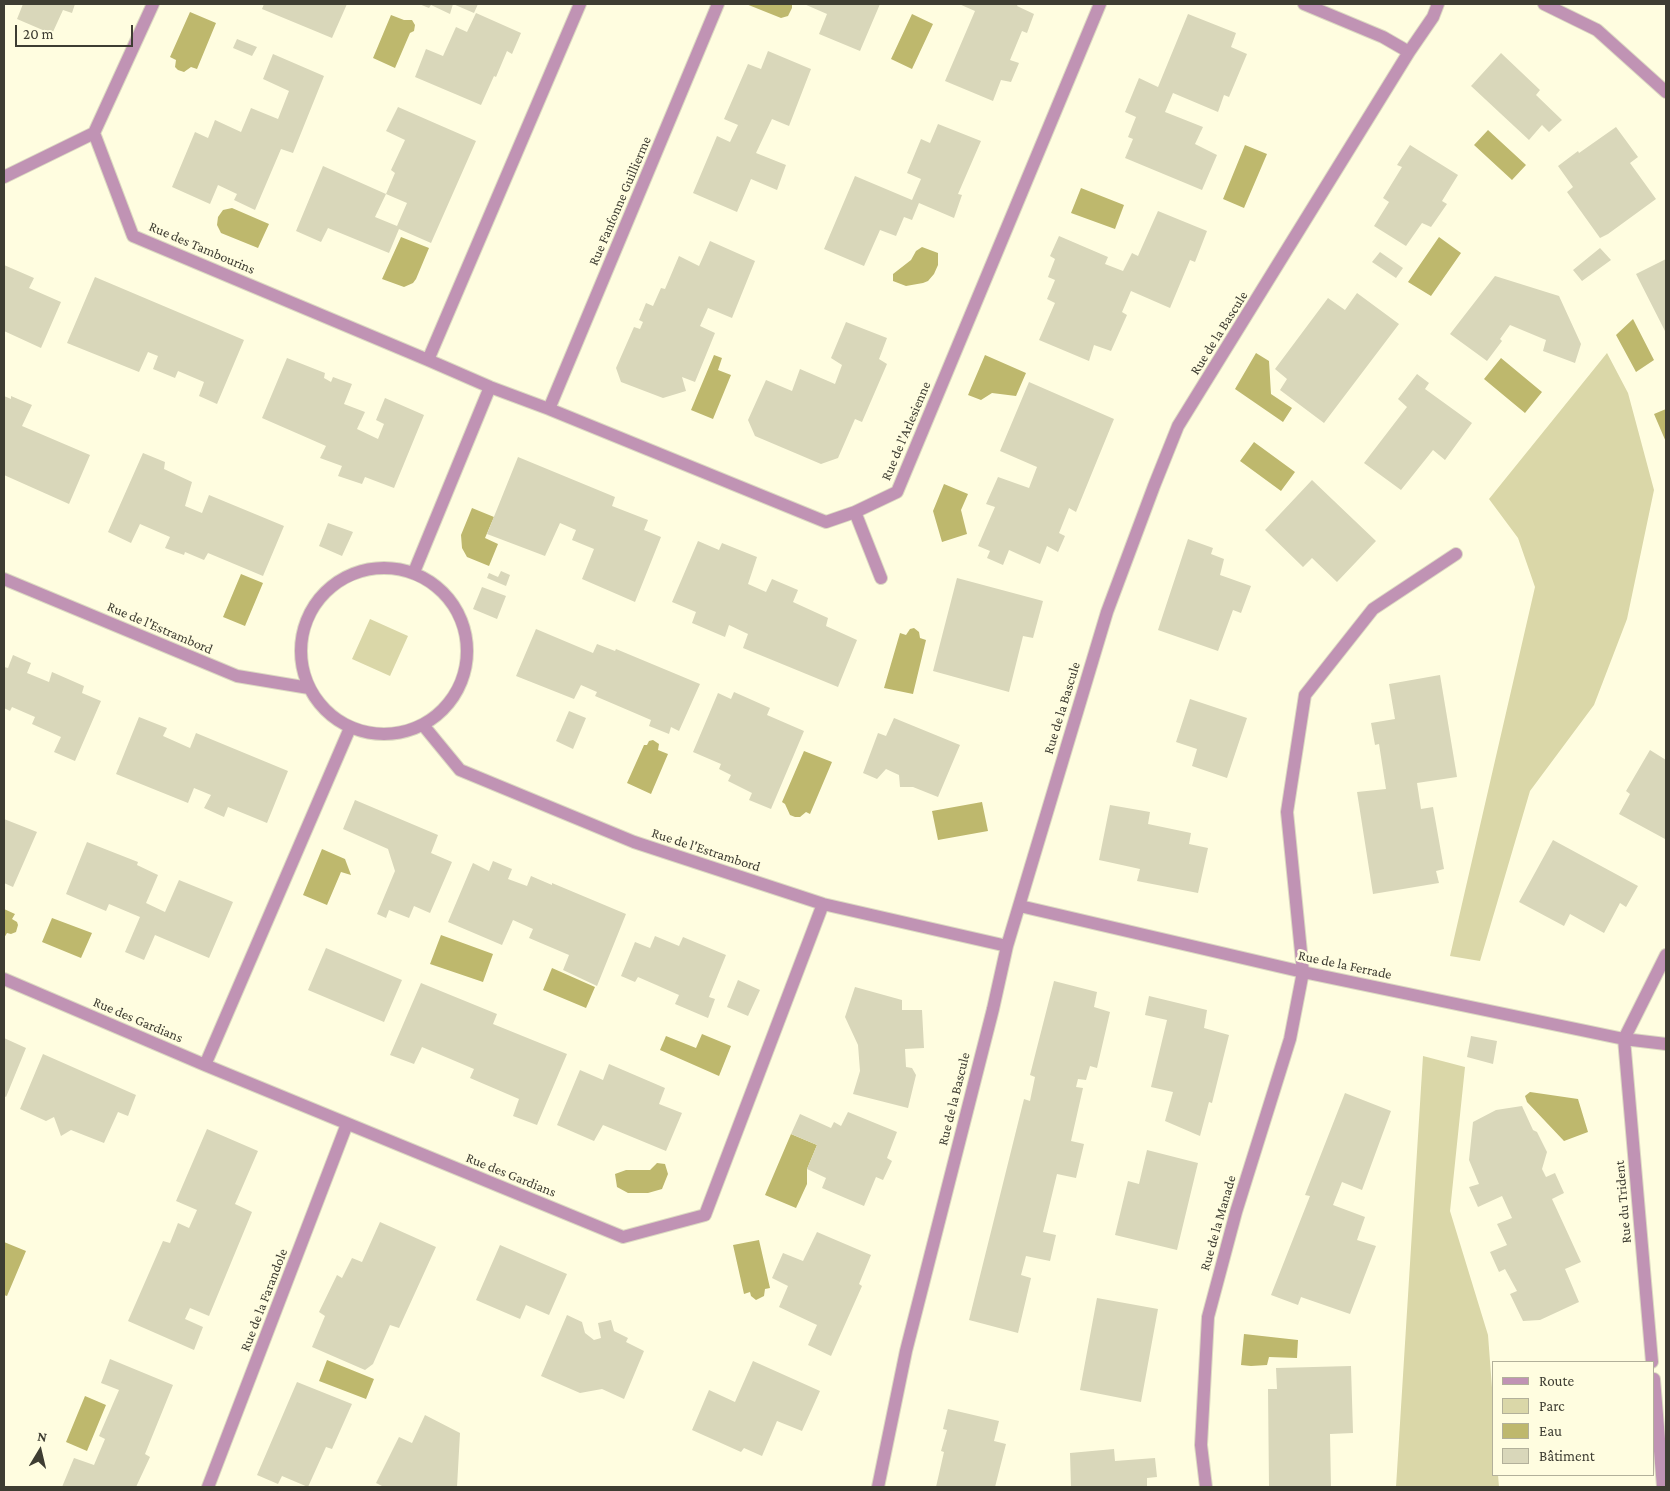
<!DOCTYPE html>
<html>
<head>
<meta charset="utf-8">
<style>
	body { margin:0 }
	#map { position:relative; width:1670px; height:1491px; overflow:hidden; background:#fffde0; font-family:"Crimson Pro",serif }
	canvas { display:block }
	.frame { position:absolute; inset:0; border:5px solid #3e3d32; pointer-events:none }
	.legend { position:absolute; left:1492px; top:1361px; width:162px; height:115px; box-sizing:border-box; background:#fffde0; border:1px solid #b2b09a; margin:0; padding:6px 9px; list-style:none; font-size:15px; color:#3e3d32 }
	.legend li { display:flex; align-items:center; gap:10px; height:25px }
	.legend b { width:25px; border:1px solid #b2b09a }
	.north { position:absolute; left:15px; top:1426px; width:50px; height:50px; -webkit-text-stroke:4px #fffde0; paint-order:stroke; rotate:9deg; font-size:14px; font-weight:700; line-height:20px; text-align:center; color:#3e3d32 }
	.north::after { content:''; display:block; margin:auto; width:18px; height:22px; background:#3e3d32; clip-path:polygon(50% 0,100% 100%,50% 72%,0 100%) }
	.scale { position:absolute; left:15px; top:25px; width:118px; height:22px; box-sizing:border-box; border:2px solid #3e3d32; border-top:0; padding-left:6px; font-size:15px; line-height:18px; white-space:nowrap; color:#3e3d32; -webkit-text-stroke:4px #fffde0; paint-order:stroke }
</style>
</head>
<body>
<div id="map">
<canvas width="1670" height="1491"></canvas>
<div class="frame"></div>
<ul class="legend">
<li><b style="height:6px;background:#c093b4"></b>Route</li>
<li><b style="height:14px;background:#dad7a8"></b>Parc</li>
<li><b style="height:14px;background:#beb86d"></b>Eau</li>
<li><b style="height:14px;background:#d9d7ba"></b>Bâtiment</li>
</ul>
<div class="north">N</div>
<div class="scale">20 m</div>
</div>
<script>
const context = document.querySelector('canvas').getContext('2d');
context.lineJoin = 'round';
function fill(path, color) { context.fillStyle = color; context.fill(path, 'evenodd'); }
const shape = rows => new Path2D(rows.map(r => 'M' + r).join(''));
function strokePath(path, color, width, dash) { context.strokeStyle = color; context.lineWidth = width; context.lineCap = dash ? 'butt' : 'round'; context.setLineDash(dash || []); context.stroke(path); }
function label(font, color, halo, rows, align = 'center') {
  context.font = font + ' "Crimson Pro",serif'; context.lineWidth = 5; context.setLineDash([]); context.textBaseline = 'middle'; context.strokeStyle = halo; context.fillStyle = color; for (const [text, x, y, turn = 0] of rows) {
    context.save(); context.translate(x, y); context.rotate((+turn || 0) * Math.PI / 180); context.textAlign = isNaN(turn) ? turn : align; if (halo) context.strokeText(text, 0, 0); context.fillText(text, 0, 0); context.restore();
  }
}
const green = shape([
	[1607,353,1628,393,1654,490,1627,619,1594,705,1530,791,1480,961,1450,956,1535,587,1518,538,1489,499],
	[370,619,408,636,390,676,352,659],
	[1423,1056,1465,1067,1450,1211,1488,1335,1494,1414,1494,1475,1498,1475,1499,1487,1396,1487]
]);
const water = shape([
	[746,4,792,4,792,8,788,16,781,18],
	[190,12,216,23,197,69,191,67,184,72,178,70,175,67,176,60,170,57],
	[912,14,933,24,912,69,891,59],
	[391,15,404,20,412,20,415,25,414,31,410,33,395,68,373,58],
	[1488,130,1526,165,1512,180,1474,145],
	[1245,145,1267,154,1244,208,1223,199],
	[1081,188,1124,205,1115,229,1071,213],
	[232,208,269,224,258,248,221,233,217,225,218,217,223,210],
	[401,237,429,248,416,279,413,283,404,287,382,279],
	[1439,237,1461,253,1431,296,1408,282],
	[922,247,938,253,938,265,934,274,928,281,923,283,906,286,893,281,893,274,911,260,916,251],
	[1633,319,1654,360,1636,372,1616,335],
	[1256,353,1269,361,1271,394,1292,408,1283,422,1235,389],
	[714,355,722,358,718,370,731,375,713,419,691,410],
	[985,355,1026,373,1016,396,992,393,981,400,968,395],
	[1501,358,1542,392,1525,413,1484,379],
	[1666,409,1666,442,1654,414],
	[1254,442,1295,472,1281,491,1240,461],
	[944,484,968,494,961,510,967,534,942,542,933,511],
	[472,508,494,517,485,538,498,544,489,566,467,557,462,548,461,535],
	[241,574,263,583,245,626,223,617],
	[914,628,919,632,920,638,926,640,913,694,884,688,900,633,906,635,910,629],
	[653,740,659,744,658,750,668,754,651,794,627,783,644,745,647,745,649,741],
	[804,751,832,762,810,814,806,812,800,817,795,817,790,815,785,804,782,802],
	[982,802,988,831,938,840,932,811],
	[322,849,345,859,351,875,341,872,327,905,303,895],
	[4,909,15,914,12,919,17,922,18,925,16,932,11,934,7,933,4,938],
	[52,918,92,933,81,958,42,942],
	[441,935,493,954,483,982,430,964],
	[552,968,595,987,586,1008,543,990],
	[702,1034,731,1046,719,1076,660,1050,666,1036,696,1048],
	[1530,1092,1578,1099,1588,1132,1564,1141,1527,1102,1525,1096],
	[791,1134,817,1145,807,1169,807,1184,796,1208,765,1195],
	[657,1163,665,1164,668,1174,662,1189,648,1193,628,1193,617,1187,615,1174,626,1170,650,1170],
	[759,1240,770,1288,765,1289,764,1296,756,1300,751,1296,750,1292,744,1294,733,1245],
	[4,1242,26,1251,7,1296,4,1295],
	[1244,1334,1298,1340,1297,1358,1269,1357,1267,1365,1251,1366,1241,1365],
	[327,1360,374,1379,366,1399,319,1381],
	[85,1396,106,1405,87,1451,66,1442]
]);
const building = shape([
	[23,4,75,4,72,13,63,10,52,34,17,19],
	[264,4,347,4,332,38,262,9],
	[419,4,478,4,474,13,453,4,450,14,431,5,429,8],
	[804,4,880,4,860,51,819,34,827,14],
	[959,4,1018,4,1017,6,1034,14,1027,33,1022,31,1010,60,1019,63,1011,82,1001,80,993,101,945,81,975,11],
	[476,13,521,33,512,54,507,51,496,77,494,76,481,105,415,77,426,49,443,56,456,27,467,32],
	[1188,14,1236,33,1231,47,1247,54,1229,97,1224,95,1218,112,1173,93,1165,112,1203,127,1195,144,1217,155,1202,190,1125,158,1133,139,1128,137,1136,117,1125,112,1139,78,1158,87],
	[237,39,257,47,252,56,233,48],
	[768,51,811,69,789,126,772,119,756,153,786,165,777,190,751,179,737,212,693,193,717,136,730,142,738,125,724,119,748,64,761,69],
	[1501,53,1540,90,1536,95,1562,120,1549,132,1542,125,1529,140,1471,86],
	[273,54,324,76,293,153,281,149,255,210,234,200,237,194,218,185,210,204,172,187,195,132,208,138,215,120,241,132,251,108,278,119,289,91,263,79],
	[398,107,476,141,431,243,399,229,389,253,328,228,321,242,296,231,323,166,386,194,375,217,397,226,407,203,386,194,395,173,391,170,405,140,386,131],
	[938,124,981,141,958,194,962,195,954,218,919,203,912,220,904,217,896,236,880,230,864,266,824,249,855,176,912,200,921,179,907,173,921,139,930,143],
	[1616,127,1638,157,1630,163,1656,199,1608,234,1600,238,1567,192,1573,187,1558,166,1578,151,1579,153],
	[1410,145,1458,175,1442,201,1447,204,1431,227,1422,223,1406,246,1374,226,1389,202,1383,198,1402,167,1397,165],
	[1158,211,1207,231,1195,262,1190,260,1170,308,1131,291,1122,312,1127,315,1111,351,1094,345,1089,361,1039,340,1055,303,1047,299,1055,280,1048,277,1055,259,1050,256,1059,236,1108,257,1105,264,1123,271,1132,253,1138,256],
	[710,241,755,261,732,318,708,308,700,326,715,333,695,382,682,377,686,391,663,398,621,382,616,368,634,327,640,329,643,322,639,320,646,303,653,306,661,288,665,289,679,256,699,266],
	[1600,248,1611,260,1582,281,1573,270],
	[1380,252,1403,268,1396,278,1372,262],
	[1666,259,1666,333,1636,274],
	[4,265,34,278,29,288,61,302,41,348,4,331],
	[1495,276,1559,296,1581,344,1575,363,1543,351,1546,340,1510,325,1500,339,1502,341,1487,361,1450,334],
	[95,277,244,340,217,404,199,396,204,382,178,371,175,378,153,369,158,356,148,352,139,372,67,343],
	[1357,293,1399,324,1324,423,1280,390,1287,379,1275,369,1328,298,1345,310],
	[846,322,887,338,879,359,887,364,862,422,855,419,838,458,821,464,755,436,748,420,766,380,792,391,800,369,835,384,842,365,831,358],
	[287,358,325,373,324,378,331,382,333,377,352,384,344,404,365,412,357,429,378,439,384,424,376,420,385,398,424,415,394,488,365,477,362,484,338,476,342,466,320,458,326,446,262,418],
	[1417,374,1429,383,1425,389,1472,423,1445,460,1433,450,1401,490,1364,463,1407,407,1398,399],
	[1029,382,1114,419,1076,512,1069,508,1059,533,1065,536,1058,552,1047,546,1040,564,1009,550,1003,565,987,558,990,551,978,546,995,507,986,504,998,477,1029,488,1037,467,1000,451],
	[4,396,11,399,11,396,32,405,22,426,90,455,69,504,4,475],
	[143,453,165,462,164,469,192,482,185,506,202,513,209,495,284,526,263,576,208,553,204,560,185,552,184,555,165,548,170,537,140,524,131,543,108,532],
	[518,457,615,497,612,506,648,520,644,530,661,537,635,602,582,579,594,549,572,540,576,530,560,523,545,556,487,534],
	[1312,480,1376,541,1337,582,1312,558,1303,567,1265,530],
	[328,523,353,532,342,556,319,546],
	[1188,539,1213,548,1211,554,1224,559,1220,575,1251,586,1241,613,1233,610,1218,651,1158,630],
	[698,541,719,550,722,543,757,557,748,584,766,592,772,579,798,590,793,602,828,618,826,626,857,640,838,687,743,648,748,634,729,625,725,637,692,623,696,612,672,602],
	[501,571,510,575,506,586,487,578,489,573,498,577],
	[957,578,1043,601,1033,638,1023,636,1009,692,933,671],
	[482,587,506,596,497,619,473,609],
	[536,629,593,653,597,644,615,651,616,649,700,684,679,731,671,727,669,734,649,726,651,720,595,696,597,692,581,685,574,699,516,676],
	[13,655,31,663,27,673,49,682,52,672,84,686,82,693,101,701,75,761,54,752,61,737,32,724,35,717,12,707,10,711,4,708,4,667,8,668],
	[1440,675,1457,777,1417,783,1421,809,1433,807,1444,869,1436,871,1439,883,1373,894,1357,792,1386,789,1379,744,1375,745,1371,723,1395,719,1389,684],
	[734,692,770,708,767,715,804,731,771,809,749,800,752,793,728,781,731,775,719,769,721,764,693,752,718,693,731,699],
	[1190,699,1247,718,1227,778,1192,766,1197,749,1176,742],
	[569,711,586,718,573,749,556,741],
	[139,717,167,728,163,736,190,748,196,733,288,771,267,823,228,807,224,817,204,808,211,795,194,788,188,803,116,774],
	[894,718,960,745,938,797,913,787,900,787,899,775,886,769,877,779,863,773,878,733,886,736],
	[1650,750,1666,760,1666,837,1665,839,1619,814,1630,794,1626,791],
	[355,800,438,835,431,853,452,862,430,913,414,906,409,918,389,910,386,918,377,914,395,871,388,849,343,829],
	[1110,805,1150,812,1148,824,1191,833,1189,844,1208,848,1198,893,1137,881,1140,869,1099,860],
	[4,819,37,832,13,887,4,883],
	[1553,840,1638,886,1626,907,1620,903,1604,933,1570,914,1564,926,1519,902],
	[87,842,138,862,137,865,158,875,146,903,165,912,179,880,233,902,209,958,155,935,144,960,125,952,140,917,109,904,106,911,66,894],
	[493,861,512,869,508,879,527,886,531,876,552,885,552,883,626,914,597,986,563,970,569,955,529,938,533,929,513,920,502,945,448,922,473,863,489,871],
	[655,936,679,946,683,937,726,955,709,997,715,999,708,1018,675,1004,679,995,638,977,635,982,621,976,635,942,650,948],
	[326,948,402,980,384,1022,308,990],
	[738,980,760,990,748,1016,727,1007],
	[1054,981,1097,992,1094,1007,1110,1012,1097,1068,1090,1066,1086,1080,1078,1079,1076,1087,1083,1088,1071,1141,1084,1144,1076,1178,1057,1174,1043,1232,1056,1235,1050,1261,1026,1256,1021,1275,1031,1278,1018,1333,969,1320,1024,1099,1030,1101,1035,1077,1030,1075],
	[421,983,497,1014,493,1024,567,1054,537,1125,513,1116,519,1099,470,1078,474,1069,422,1047,414,1064,390,1055],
	[855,987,902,1000,902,1010,922,1010,924,1048,905,1049,906,1067,912,1068,916,1075,908,1108,853,1094,860,1071,858,1045,845,1017],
	[1149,996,1207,1010,1204,1028,1229,1035,1212,1103,1209,1102,1200,1136,1165,1121,1173,1092,1151,1087,1167,1020,1145,1015],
	[1471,1036,1497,1041,1493,1064,1467,1057],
	[4,1038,26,1048,6,1097,4,1096],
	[43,1054,136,1095,128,1116,118,1112,104,1143,71,1130,61,1136,54,1117,46,1121,20,1109],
	[609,1064,665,1088,659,1104,682,1113,666,1151,603,1125,594,1141,557,1125,580,1070,603,1080],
	[1345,1093,1391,1111,1362,1190,1342,1182,1333,1205,1365,1217,1357,1240,1376,1246,1350,1314,1301,1297,1298,1305,1271,1295,1310,1196,1305,1195],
	[1522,1106,1533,1130,1537,1132,1547,1152,1542,1169,1546,1177,1555,1173,1564,1193,1552,1199,1581,1262,1565,1269,1579,1302,1540,1320,1523,1321,1510,1294,1517,1291,1505,1269,1499,1272,1490,1252,1507,1245,1497,1224,1512,1218,1502,1196,1478,1207,1469,1187,1479,1184,1469,1160,1473,1122,1496,1110],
	[848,1112,897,1132,887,1158,892,1161,883,1180,876,1177,864,1206,822,1188,826,1178,807,1169,817,1145,791,1134,800,1114,831,1128,834,1122,841,1126],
	[207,1129,258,1151,235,1204,252,1212,209,1316,190,1308,185,1319,203,1327,194,1350,128,1321,163,1241,170,1243,178,1223,189,1228,197,1210,176,1201],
	[1147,1150,1198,1163,1177,1250,1115,1235,1128,1181,1139,1184],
	[380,1222,436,1247,399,1328,390,1325,373,1364,365,1370,312,1347,325,1316,319,1312,337,1275,342,1278,352,1258,362,1262],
	[817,1232,871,1255,859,1284,862,1286,831,1356,808,1345,817,1325,779,1307,788,1286,772,1278,783,1253,803,1261],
	[500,1245,567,1274,549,1315,526,1305,520,1319,476,1300],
	[1097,1298,1158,1309,1141,1402,1080,1390],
	[567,1315,582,1322,585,1333,594,1340,601,1338,598,1323,611,1320,614,1331,628,1338,626,1342,644,1351,624,1399,602,1389,580,1393,541,1376],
	[110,1359,173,1385,145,1454,150,1457,136,1487,62,1487,74,1458,94,1465,105,1439,99,1436,119,1390,101,1383],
	[753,1361,820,1391,802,1431,777,1421,762,1456,744,1448,741,1452,692,1430,709,1390,735,1402],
	[1351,1366,1353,1433,1330,1434,1331,1487,1269,1487,1268,1389,1277,1389,1276,1368],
	[297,1382,352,1404,332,1449,326,1447,308,1487,282,1476,278,1484,257,1475],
	[948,1409,999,1421,994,1441,1006,1444,995,1487,936,1487,944,1452,941,1451,947,1430,943,1429],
	[425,1415,460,1433,457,1487,384,1487,376,1483,399,1437,412,1443],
	[1114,1449,1115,1461,1155,1458,1157,1477,1147,1478,1147,1487,1071,1487,1070,1453]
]);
const minor = shape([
	[153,4,94,133,133,236,428,360,490,387,549,409,826,522,855,512,897,492,1100,4],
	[1304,4,1383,37,1409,52],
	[1544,4,1597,30,1666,92],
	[4,177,94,133],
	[428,360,580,4],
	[549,409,718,4],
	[855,512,881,578],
	'301 651a83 83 0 1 1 166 0a83 83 0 1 1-166 0Z',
	[414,572,490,387],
	[4,579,237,676,309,688],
	[423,725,460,770,634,842,823,904,1007,946],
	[1020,906,1303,972,1624,1039,1666,1044],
	[4,979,205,1065,623,1237,705,1215,823,904],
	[205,1065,350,728],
	[1652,1362,1624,1039,1666,955],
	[1654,1379,1663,1487],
	[208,1487,347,1124],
	[878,1487,906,1351,993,1009,1007,946,1107,612,1154,486,1178,426,1409,52,1433,17,1438,4],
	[1206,1487,1201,1445,1208,1317,1236,1212,1290,1039,1303,972,1287,812,1305,695,1373,609,1456,554]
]);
const streetNames = [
	["Rue Fanfonne Guillierme",620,201,-67],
	["Rue des Tambourins",202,248,23],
	["Rue de la Bascule",1219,333,-58],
	["Rue de l'Arlesienne",906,431,-67],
	["Rue de l'Estrambord",160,628,23],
	["Rue de la Bascule",1062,708,-73],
	["Rue de l'Estrambord",706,850,18],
	["Rue de la Ferrade",1345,965,12],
	["Rue des Gardians",138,1020,23],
	["Rue de la Bascule",954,1099,-76],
	["Rue des Gardians",511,1175,22],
	["Rue du Trident",1623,1202,-95],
	["Rue de la Manade",1218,1223,-74],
	["Rue de la Farandole",264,1300,-69]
];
fill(green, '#dad7a8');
fill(water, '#beb86d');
fill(building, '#d9d7ba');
strokePath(minor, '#dcdac1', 14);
strokePath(minor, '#c093b4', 12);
label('14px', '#3e3d32', '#fffde0', streetNames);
</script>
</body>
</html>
